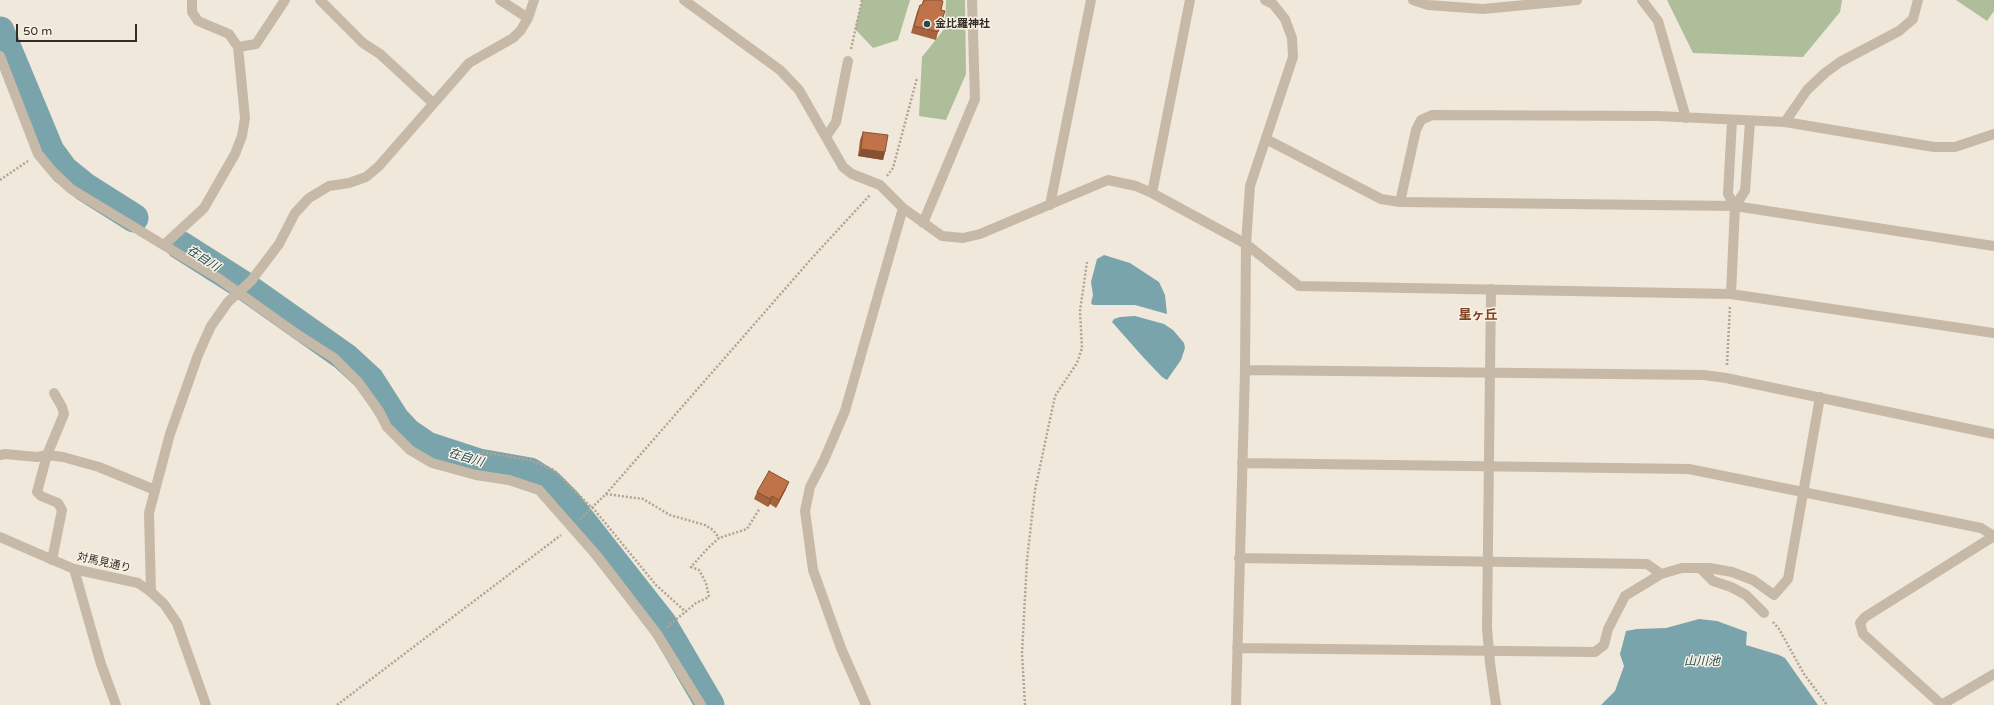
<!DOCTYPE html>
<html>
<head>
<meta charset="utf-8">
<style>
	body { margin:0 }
	#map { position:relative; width:1994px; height:705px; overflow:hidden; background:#f0e8da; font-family:"Varela Round",sans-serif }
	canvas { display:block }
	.scale { position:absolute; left:16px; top:24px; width:121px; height:18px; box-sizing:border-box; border:2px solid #342d27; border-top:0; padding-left:5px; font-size:12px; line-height:14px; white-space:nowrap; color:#342d27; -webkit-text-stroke:3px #f8f2e6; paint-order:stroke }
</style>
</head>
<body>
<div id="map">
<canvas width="1994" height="705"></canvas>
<div class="scale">50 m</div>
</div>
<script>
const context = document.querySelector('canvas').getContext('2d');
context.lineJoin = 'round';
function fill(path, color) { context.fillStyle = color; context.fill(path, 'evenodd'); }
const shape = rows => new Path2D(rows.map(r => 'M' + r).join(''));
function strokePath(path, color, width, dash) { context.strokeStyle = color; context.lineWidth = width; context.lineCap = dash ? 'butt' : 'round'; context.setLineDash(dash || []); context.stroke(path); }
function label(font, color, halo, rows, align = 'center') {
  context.font = font + ' "Varela Round","Noto Sans JP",sans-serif'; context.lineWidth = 3; context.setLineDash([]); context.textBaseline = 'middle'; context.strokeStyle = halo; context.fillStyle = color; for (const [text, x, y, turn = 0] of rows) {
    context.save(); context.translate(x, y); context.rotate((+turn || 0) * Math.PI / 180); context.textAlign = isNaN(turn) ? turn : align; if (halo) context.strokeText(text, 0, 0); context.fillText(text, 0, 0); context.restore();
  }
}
const green = shape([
	[862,0,910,0,898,40,873,48,855,29],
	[946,0,965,0,966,74,946,120,919,116,922,57,945,28],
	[1667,0,1842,0,1840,12,1803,57,1693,53],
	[1956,0,1994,0,1994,11,1987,21]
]);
const water = shape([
	[1104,255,1130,263,1159,282,1165,295,1167,314,1135,305,1093,305,1091,303,1093,295,1091,282,1097,259],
	[1135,316,1164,324,1173,330,1184,343,1185,348,1181,360,1167,380,1162,377,1143,357,1112,322,1114,319,1120,317],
	[1699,619,1717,621,1747,632,1746,645,1779,655,1785,658,1818,705,1601,705,1615,691,1624,666,1620,654,1626,631,1637,629,1666,628]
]);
const river = shape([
	[0,31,50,151,64,170,85,187,134,218],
	[180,245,243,285,345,357,370,380,395,419,408,433,427,446,479,463,530,472,549,484,566,501,662,623,710,705]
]);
const path = shape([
	[851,49,862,0],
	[887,176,893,168,917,78],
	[0,180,28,161],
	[1727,365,1730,306],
	[475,461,476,457,482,452,530,460,554,470,590,506,593,508,656,585,686,612],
	[606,494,643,499,670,515,705,525,713,530,719,538],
	[580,519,606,494,812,258,870,195],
	[1773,622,1779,629,1804,674,1827,705],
	[667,627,696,603,709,597,706,583,699,570,691,567,708,548,719,538,747,529,760,508],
	[337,705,561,535],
	[1025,705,1022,653,1027,560,1035,490,1055,396,1077,363,1082,348,1080,311,1087,262]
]);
const minor = shape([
	[320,0,363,43,380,54,433,103],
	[500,0,528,18],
	[684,0,780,70,799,90,843,167,852,174,880,185,903,208,942,236,963,238,980,234,1108,180,1136,186,1152,193,1246,244,1299,286,1731,294,1994,333],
	[1413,0,1428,5,1483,9,1577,0],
	[1642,0,1658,21,1686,118],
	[238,47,256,44,285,0],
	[0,56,38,154,53,172,71,189,218,278,298,335,334,358,358,382,379,411,387,427,410,450,432,463,476,475,509,480,539,490,598,557,657,634,701,705],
	[1732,120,1728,194,1735,206],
	[1785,122,1807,90,1825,73,1840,62,1899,31,1913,19,1918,0],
	[826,137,836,122,848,61],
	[1266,139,1381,199,1400,202,1735,206,1994,246],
	[1152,193,1190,0],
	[1400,202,1416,130,1421,120,1432,115,1657,116,1785,122,1934,147,1955,147,1994,134],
	[1050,205,1091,0],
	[923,223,975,99,972,0],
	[164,245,204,208,235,154,242,136,245,118,238,47,229,34,198,21,192,12,192,0],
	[1731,294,1735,206,1745,191,1750,122],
	[1245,370,1704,375,1726,378,1994,434],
	[0,455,5,454,37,457,47,455,63,457,99,467,155,490],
	[1242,463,1689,469,1981,528,1994,536],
	[1239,558,1647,564,1661,574],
	[52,560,62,510,58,503,41,496,37,492,47,455,64,414,62,407,54,393],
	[1700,568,1713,581,1731,587,1746,595,1764,613],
	[74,569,101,664,116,705],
	[151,592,149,513,170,434,198,355,211,326,228,302,251,281,279,244,295,213,309,198,329,186,349,183,366,177,379,166,469,63,513,38,521,30,528,18,534,0],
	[1237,648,1595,652,1604,645,1608,629,1625,596,1661,574,1682,568,1710,568,1732,572,1753,580,1774,595,1788,579,1820,397],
	[866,705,841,648,813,570,805,511,810,487,824,460,845,411,903,208],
	[1236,705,1245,370,1246,244,1250,186,1293,57,1292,38,1285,19,1273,4,1265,0],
	[1941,705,1994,674],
	[1942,705,1863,634,1860,623,1865,617,1994,536]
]);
const tertiary = shape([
	[1491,289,1487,628,1490,663,1496,705],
	[0,537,74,569,138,583,151,592,164,604,177,623,206,705]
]);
const wall = shape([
	[923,0,941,10,938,32,936,40,911,33,917,12,920,5,922,5],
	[863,132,885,152,883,160,858,156,860,140],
	[786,489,776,508,770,504,768,507,754,499,757,492]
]);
const shadedWall = shape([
	[861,149,885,152,883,160,858,156],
	[789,482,786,489,776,508,779,500],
	[772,496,770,504,768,507,770,499]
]);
const building = shape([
	[924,0,939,0,943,1,941,10,945,11,938,32,914,26,920,5,922,5,924,0],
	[863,132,888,135,885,152,861,149,863,132],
	[769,471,789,482,779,500,772,496,770,499,757,492,769,471]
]);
const markers = [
	[927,24,4,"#1f4a53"]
];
const poiNames = [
	["金比羅神社",935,24]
];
const streetNames = [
	["対馬見通り",104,563,13]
];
const waterNames = [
	["在自川",203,259,33],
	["在自川",466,458,17],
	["山川池",1702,662]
];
const quarterNames = [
	["星ヶ丘",1478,316]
];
fill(green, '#aebe9b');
fill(water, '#7aa4ab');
strokePath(river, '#7aa4ab', 29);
strokePath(path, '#b3a491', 2.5, [2, 2]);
strokePath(minor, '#c7b9a7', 10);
strokePath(tertiary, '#c7b9a7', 10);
fill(wall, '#a5633e');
fill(shadedWall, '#865032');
fill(building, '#c07348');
strokePath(building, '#865032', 1);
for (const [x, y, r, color] of markers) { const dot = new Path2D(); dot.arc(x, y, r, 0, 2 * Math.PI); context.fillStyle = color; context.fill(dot); strokePath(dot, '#f8f2e6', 1.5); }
label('bold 11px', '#342d27', '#f8f2e6', poiNames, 'left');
label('11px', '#342d27', '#f8f2e6', streetNames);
label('italic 12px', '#1f4a53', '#f8f2e6', waterNames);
label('bold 13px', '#7f4424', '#f8f2e6', quarterNames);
</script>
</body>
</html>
